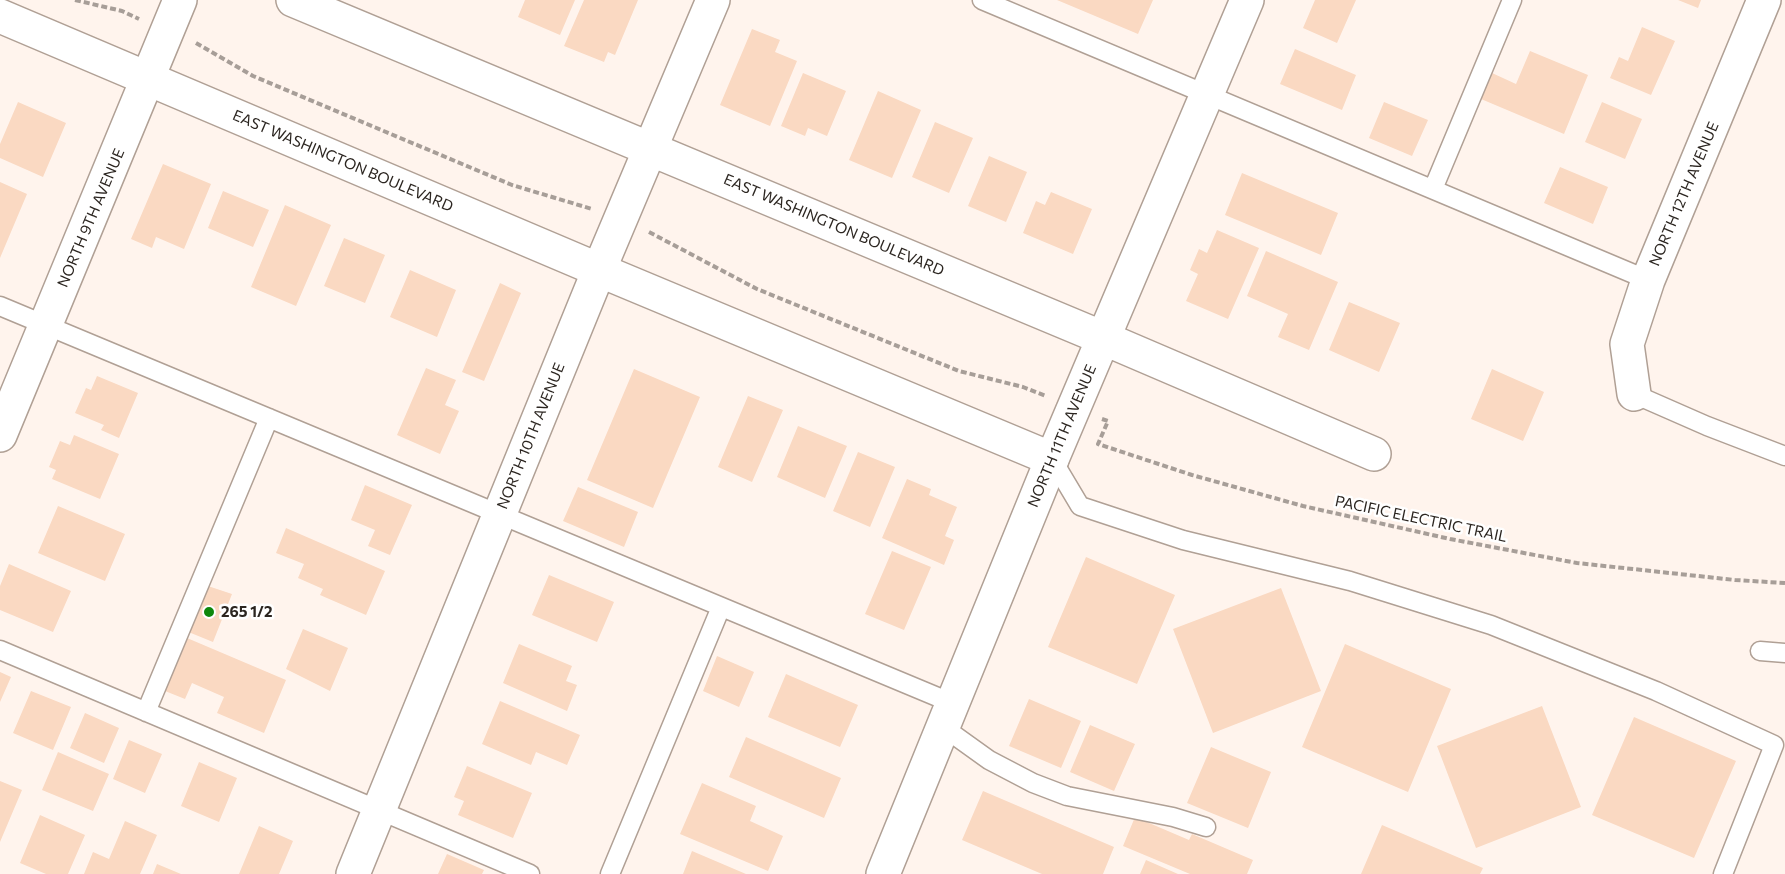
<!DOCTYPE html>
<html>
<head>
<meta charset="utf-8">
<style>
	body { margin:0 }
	canvas { display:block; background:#fff4ed }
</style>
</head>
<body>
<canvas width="1785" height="874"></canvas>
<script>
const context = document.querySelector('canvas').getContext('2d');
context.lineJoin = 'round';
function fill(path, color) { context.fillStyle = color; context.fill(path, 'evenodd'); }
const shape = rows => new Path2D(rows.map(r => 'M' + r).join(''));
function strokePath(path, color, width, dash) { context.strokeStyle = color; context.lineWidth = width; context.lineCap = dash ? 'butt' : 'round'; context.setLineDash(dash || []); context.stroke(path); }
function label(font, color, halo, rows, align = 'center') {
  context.font = font + ' Commissioner,sans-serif'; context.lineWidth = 5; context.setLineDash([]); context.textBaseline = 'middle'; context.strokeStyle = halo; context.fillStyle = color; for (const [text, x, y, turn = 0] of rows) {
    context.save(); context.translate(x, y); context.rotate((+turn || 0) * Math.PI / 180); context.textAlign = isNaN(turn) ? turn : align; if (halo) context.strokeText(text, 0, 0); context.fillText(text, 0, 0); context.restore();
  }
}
const building = shape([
	[525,0,575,0,560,35,518,17],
	[584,0,638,0,615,55,608,52,604,62,564,46],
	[1057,0,1153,0,1138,34],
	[1315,0,1356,0,1337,43,1303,28],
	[1678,0,1701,0,1698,8],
	[1642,27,1675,41,1651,95,1610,78,1619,57,1628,61],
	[752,29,780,40,775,52,797,61,770,126,720,105],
	[1295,49,1356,75,1342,110,1280,84],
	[1530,51,1588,75,1564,134,1481,99,1492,73,1516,84],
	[803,73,846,91,827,136,808,128,805,136,781,126],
	[878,91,921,110,892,178,849,160],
	[18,102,66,123,43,177,0,158,0,144],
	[1384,102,1428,120,1412,156,1369,138],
	[1602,102,1642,119,1625,159,1585,142],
	[935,122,973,138,949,193,912,177],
	[989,156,1027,172,1006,222,968,206],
	[163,164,211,184,184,249,156,237,152,248,131,239],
	[1560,167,1608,187,1593,224,1544,203],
	[1242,173,1338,213,1321,255,1225,215],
	[0,182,27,194,0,258],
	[223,191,269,210,253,247,208,228],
	[1051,192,1092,209,1073,254,1023,233,1036,201,1045,205],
	[285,205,331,225,296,306,251,287],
	[1217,230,1259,248,1228,319,1186,301,1198,274,1190,270,1199,249,1207,253],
	[344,238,385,255,365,303,324,286],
	[1266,251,1338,282,1309,350,1278,337,1288,314,1247,296],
	[410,270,456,290,437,337,390,317],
	[500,283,521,293,484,381,462,372],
	[1349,302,1400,323,1379,372,1329,350],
	[426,368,456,380,445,405,459,411,440,454,397,435],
	[634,369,700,397,653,508,587,480],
	[1492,369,1544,392,1523,441,1471,419],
	[97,376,138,393,119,438,101,430,104,425,75,413,86,388,91,390],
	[748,396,783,410,752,482,718,467],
	[798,426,847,446,825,498,777,477],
	[74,435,119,454,100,499,52,479,56,470,49,467,60,441,70,445],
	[858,452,895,467,870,527,833,511],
	[907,479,931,489,929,495,957,507,945,536,954,540,944,565,882,538],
	[365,485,412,505,390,555,368,546,375,530,351,520],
	[578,487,638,512,624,547,563,521],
	[58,506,125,534,105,581,38,553],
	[286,528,385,571,366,615,320,595,323,589,298,578,304,564,276,553],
	[892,551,931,567,904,630,865,614],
	[1086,557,1175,595,1137,684,1048,647],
	[9,564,71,591,53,632,0,610,0,586],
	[549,575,614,602,597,642,532,615],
	[205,585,232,594,213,642,186,631],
	[1281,588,1321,691,1213,733,1173,629],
	[303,629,348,648,330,691,286,669],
	[187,638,286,680,264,733,217,713,224,697,192,683,185,699,165,691],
	[519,644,572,666,566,681,577,685,567,711,503,683],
	[1345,644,1451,689,1408,792,1302,747],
	[717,656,754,672,739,707,703,691],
	[0,672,11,677,0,702],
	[786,674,858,705,840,747,768,717],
	[31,691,71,707,53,750,13,733],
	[1029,699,1081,721,1061,768,1009,746],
	[500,701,580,735,567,765,536,752,531,765,482,744],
	[1542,706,1581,807,1476,848,1437,746],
	[85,713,119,728,104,763,70,748],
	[1634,717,1736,761,1694,858,1592,815],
	[1090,725,1135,744,1114,791,1070,772],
	[746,737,841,778,824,818,729,777],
	[129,740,162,754,145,793,113,779],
	[1211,747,1271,772,1248,828,1187,803],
	[58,752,109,774,93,811,42,790],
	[199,762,237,778,219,822,181,806],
	[467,766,532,793,513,838,458,815,464,801,454,797],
	[0,781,22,790,0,842],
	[702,783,756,806,750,821,783,836,768,871,680,834],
	[983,791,1114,847,1103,874,1042,874,962,840],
	[40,815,85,835,68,874,46,874,20,863],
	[1135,817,1189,840,1192,834,1253,860,1247,874,1190,874,1123,846],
	[125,821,157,835,140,874,84,874,93,852,109,859],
	[1382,825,1483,868,1480,874,1361,874],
	[259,826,293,841,279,874,239,874],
	[692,851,746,874,683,874],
	[447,854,484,870,482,874,438,874],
	[1146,860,1178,874,1140,874],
	[157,864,181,874,153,874]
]);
const path = shape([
	[75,0,122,11,139,19],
	[196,43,253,76,512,185,592,209],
	[649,232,757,289,959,371,1023,387,1046,396],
	[1102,419,1108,421,1098,444,1192,475,1303,506,1450,539,1577,563,1735,580,1785,583]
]);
const lane = shape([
	[982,0,1648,280],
	[1433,189,1512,0],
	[0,306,952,703],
	[1634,394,1707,426,1785,456],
	[1052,459,1080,506,1183,540,1350,581,1491,625,1656,691,1774,745,1723,874],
	[0,650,530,874],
	[1760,651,1785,653],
	[146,712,269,418],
	[943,727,989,760,1033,783,1067,796,1173,817,1206,827],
	[610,874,721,607]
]);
const street = shape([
	[293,0,1103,338,1374,454],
	[1634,394,1627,344,1648,280,1764,0],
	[0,435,180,0],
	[353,874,599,270,713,0],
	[883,874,1052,459,1247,0]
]);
const secondary = shape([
	[0,16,599,270,1052,459]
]);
const markers = [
	[209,612,6,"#0e880c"]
];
const streetNames = [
	["EAST WASHINGTON BOULEVARD",343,161,23],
	["NORTH 12TH AVENUE",1684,194,-67],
	["NORTH 9TH AVENUE",91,218,-67],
	["EAST WASHINGTON BOULEVARD",834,225,23],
	["NORTH 10TH AVENUE",531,436,-68],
	["NORTH 11TH AVENUE",1062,436,-67],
	["PACIFIC ELECTRIC TRAIL",1421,519,12]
];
const poiNames = [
	["265 1/2",221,612]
];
fill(building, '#fad9c2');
strokePath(lane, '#b0a095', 21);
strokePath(street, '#b0a095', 36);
strokePath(secondary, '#b0a095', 36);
strokePath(path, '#a79e98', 4, [6, 3]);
strokePath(lane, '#fff', 18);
strokePath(street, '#fff', 33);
strokePath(secondary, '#fff', 33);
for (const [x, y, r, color] of markers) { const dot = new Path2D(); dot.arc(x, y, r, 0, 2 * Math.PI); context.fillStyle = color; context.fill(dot); strokePath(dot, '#fff', 2); }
label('15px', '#2c2621', '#fff', streetNames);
label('bold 15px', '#2c2621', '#fff', poiNames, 'left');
</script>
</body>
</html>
